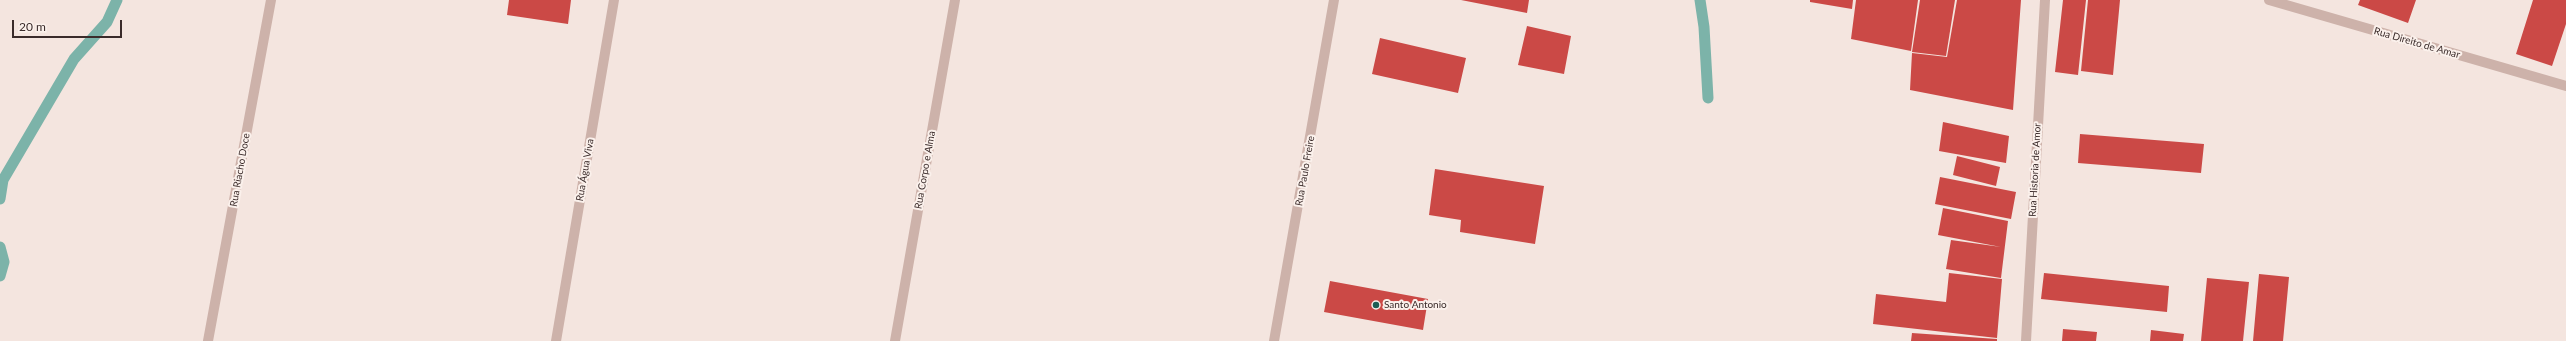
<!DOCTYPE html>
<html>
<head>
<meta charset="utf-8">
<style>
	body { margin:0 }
	#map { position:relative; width:2566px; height:341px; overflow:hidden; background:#f4e5df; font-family:Lato,sans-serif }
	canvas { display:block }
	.scale { position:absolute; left:12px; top:20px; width:110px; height:18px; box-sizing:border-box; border:2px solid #3a2b2a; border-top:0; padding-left:5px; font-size:12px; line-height:14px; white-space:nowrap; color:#3a2b2a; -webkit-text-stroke:3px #fbf1ec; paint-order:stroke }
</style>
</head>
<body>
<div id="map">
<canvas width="2566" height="341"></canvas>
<div class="scale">20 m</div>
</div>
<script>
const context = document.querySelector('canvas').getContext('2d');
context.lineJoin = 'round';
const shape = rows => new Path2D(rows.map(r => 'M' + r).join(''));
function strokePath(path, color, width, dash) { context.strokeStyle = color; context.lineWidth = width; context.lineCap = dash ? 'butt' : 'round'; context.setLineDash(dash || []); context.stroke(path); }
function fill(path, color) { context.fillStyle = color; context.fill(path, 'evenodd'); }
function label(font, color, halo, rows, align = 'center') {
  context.font = font + ' Lato,sans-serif'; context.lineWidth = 4; context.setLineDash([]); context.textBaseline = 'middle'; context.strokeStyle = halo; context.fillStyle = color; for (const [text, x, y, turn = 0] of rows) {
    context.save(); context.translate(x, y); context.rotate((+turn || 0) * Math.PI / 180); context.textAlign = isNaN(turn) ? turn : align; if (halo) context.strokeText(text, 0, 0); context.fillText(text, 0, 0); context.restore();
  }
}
const stream = shape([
	[1700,0,1704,27,1708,98],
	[0,199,3,180,74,59,107,22,117,0],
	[0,247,4,262,0,276]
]);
const building = shape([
	[509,0,571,0,568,24,507,15],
	[1461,0,1529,0,1527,13],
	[1810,0,1853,0,1852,9,1810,2],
	[1856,0,1918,0,1911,51,1851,39],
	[1920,0,1955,0,1946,56,1912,52],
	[1957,0,2021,0,2013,110,1910,90,1912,53,1947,57],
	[2063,0,2086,0,2078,75,2055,72],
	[2088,0,2120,0,2113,75,2081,71],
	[2360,0,2416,0,2408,23,2358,5],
	[2533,0,2566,0,2566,24,2552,66,2516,54],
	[1527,26,1571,36,1564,74,1518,65],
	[1380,38,1466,58,1458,93,1372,74],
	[1943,122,2009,136,2006,163,1939,151],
	[2080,134,2204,144,2201,173,2078,163],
	[1957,156,2000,167,1996,186,1953,175],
	[1435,169,1544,186,1535,244,1460,232,1461,220,1429,215],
	[1940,177,2016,192,2011,219,1935,204],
	[1943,208,2008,221,2001,278,1946,269,1951,240,2001,247,1938,235],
	[1949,273,2002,279,1997,338,1873,324,1876,294,1946,302],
	[2044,273,2169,286,2167,312,2041,299],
	[2259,274,2289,277,2283,341,2253,341],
	[2207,278,2249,282,2243,341,2201,341],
	[1330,281,1428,299,1423,330,1324,312],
	[2063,329,2097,332,2096,341,2062,341],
	[2151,330,2184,334,2183,341,2150,341],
	[1912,333,1997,339,1997,341,1911,341]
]);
const minor = shape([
	[2269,0,2566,86],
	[208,341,271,0],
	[556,341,614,0],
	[895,341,955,0],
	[1274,341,1334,0],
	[2026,341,2045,0]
]);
const markers = [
	[1376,305,4,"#1d5e54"]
];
const streetNames = [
	["Rua Direito de Amar",2417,43,16],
	["Rua Riacho Doce",240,170,-80],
	["Rua Água Viva",585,170,-80],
	["Rua Corpo e Alma",925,170,-80],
	["Rua Historia de Amor",2035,170,-87],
	["Rua Paulo Freire",1305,171,-80]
];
const poiNames = [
	["Santo Antonio",1384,305]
];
strokePath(stream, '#7cb3a9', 11);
fill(building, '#cb4946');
strokePath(minor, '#cdb2aa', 10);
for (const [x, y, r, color] of markers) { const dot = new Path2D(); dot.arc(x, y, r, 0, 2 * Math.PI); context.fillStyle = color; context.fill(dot); strokePath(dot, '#fbf1ec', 1.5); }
label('10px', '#3a2b2a', '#fbf1ec', streetNames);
label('10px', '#3a2b2a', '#fbf1ec', poiNames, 'left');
</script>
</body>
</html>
